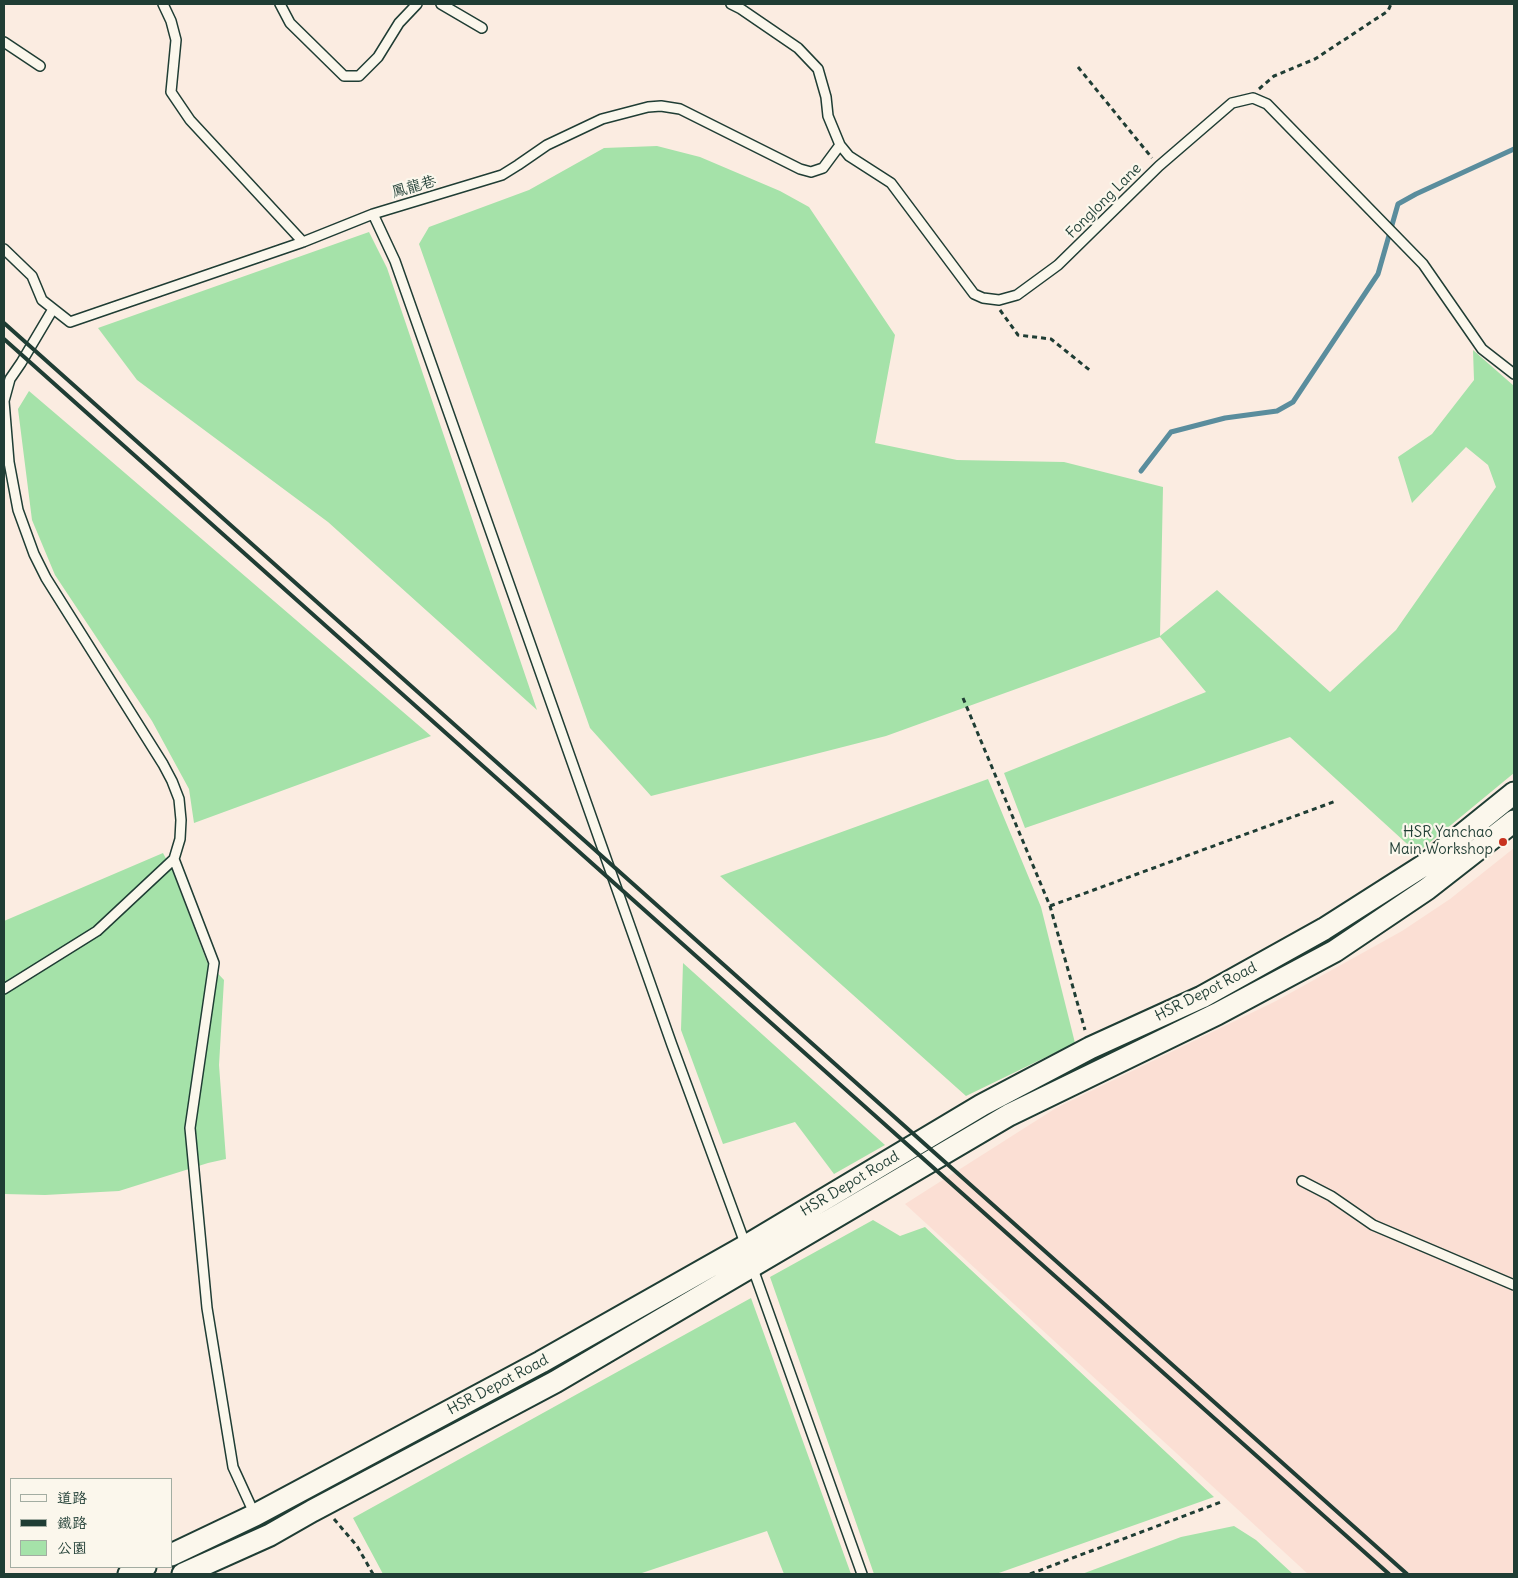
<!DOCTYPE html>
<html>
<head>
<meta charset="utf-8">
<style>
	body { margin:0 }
	#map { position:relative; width:1518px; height:1578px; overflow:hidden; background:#fbece1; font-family:Delius,"LXGW WenKai TC",sans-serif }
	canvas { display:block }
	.frame { position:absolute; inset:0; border:5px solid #1f3d34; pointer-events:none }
	.legend { position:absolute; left:10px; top:1478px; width:162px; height:90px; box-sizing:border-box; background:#fbf7ec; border:1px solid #a3ada2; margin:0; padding:6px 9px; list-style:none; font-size:15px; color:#1f3d34 }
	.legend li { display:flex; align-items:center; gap:10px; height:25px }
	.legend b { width:25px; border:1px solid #a3ada2 }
</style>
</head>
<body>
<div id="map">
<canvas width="1518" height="1578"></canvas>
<div class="frame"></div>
<ul class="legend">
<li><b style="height:6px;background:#fbf7ec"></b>道路</li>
<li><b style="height:6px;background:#1f3d34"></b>鐵路</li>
<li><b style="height:14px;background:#a5e2a9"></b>公園</li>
</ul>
</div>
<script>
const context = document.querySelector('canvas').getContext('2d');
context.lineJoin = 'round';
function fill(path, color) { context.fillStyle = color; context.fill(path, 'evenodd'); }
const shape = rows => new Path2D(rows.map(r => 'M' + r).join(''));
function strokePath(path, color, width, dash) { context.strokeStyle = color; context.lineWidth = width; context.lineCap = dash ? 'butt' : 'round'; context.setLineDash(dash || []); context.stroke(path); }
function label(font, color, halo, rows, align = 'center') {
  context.font = font + ' Delius,"LXGW WenKai TC",sans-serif'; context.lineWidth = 4.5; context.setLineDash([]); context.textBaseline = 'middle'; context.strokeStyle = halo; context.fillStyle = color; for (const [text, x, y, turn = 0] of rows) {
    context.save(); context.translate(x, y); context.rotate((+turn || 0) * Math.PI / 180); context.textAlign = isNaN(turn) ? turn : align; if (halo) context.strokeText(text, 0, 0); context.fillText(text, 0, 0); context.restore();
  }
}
const built = shape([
	[1514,848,1514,1574,1308,1574,905,1204,1056,1108,1276,1001,1402,931,1450,899]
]);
const green = shape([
	[657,146,700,157,780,191,809,207,895,335,875,443,957,460,1064,462,1163,487,1160,636,1217,590,1330,692,1396,630,1496,487,1488,465,1466,447,1412,503,1398,457,1432,434,1474,380,1473,350,1514,386,1514,773,1417,853,1290,737,1025,828,1004,773,1206,692,1160,637,886,736,651,796,590,728,419,244,429,227,529,190,604,148],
	[369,232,387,268,537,710,328,522,137,380,98,328],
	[29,391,104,455,431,736,194,823,189,789,152,721,55,575,32,520,18,409],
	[988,779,1041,907,1075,1043,966,1096,720,876],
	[163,853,173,872,207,962,224,980,219,1065,226,1159,208,1163,119,1191,45,1195,4,1194,4,921],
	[683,963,743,1017,885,1145,834,1174,795,1122,723,1144,681,1030],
	[873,1220,900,1236,925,1227,1214,1497,996,1574,874,1574,770,1277],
	[751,1298,851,1574,784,1574,767,1531,639,1574,383,1574,353,1518],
	[1234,1526,1256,1540,1293,1574,1082,1574,1181,1537]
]);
const stream = shape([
	[1141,471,1171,432,1225,418,1277,411,1293,402,1378,274,1398,204,1416,194,1514,149]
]);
const path = shape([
	[1078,67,1152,158],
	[1259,89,1274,76,1315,59,1388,11,1391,4],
	[1000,310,1018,335,1051,339,1092,372],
	[963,698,1050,906,1085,1030],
	[1050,906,1336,801],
	[334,1519,357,1546,373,1574],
	[1030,1574,1221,1502]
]);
const service = shape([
	[163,4,171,21,176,40,171,92,190,120,303,242],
	[280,4,290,23,344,76,359,76,378,57,399,23,417,4],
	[441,4,482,28],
	[731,4,741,9,798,48,818,69,826,97,828,116,840,145,849,156,891,183,974,294,983,298,999,300,1017,295,1058,265,1159,166,1232,103,1253,98,1267,104,1423,264,1482,349,1514,374],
	[4,42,40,66],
	[373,214,395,261,672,1045,746,1246],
	[4,249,32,276,42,300,70,322,303,242,373,214,502,175,518,165,547,145,602,119,648,107,661,106,680,109,800,169,811,172,823,168,840,145],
	[4,401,9,462,18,510,34,554,46,578,163,764,172,781,179,799,181,820,180,839,174,859,97,931,4,989],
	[4,401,10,379,21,363,53,309],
	[174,859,214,963,190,1128,207,1308,233,1467,255,1515],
	[1302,1181,1331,1196,1373,1225,1514,1285],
	[752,1266,862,1574]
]);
const tertiary = shape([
	[171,1555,255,1515,541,1362,746,1246,982,1105,1090,1048,1202,997,1324,929,1426,864,1514,793],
	[129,1574,145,1567],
	[183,1574,270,1535,312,1511,555,1382,1009,1115,1217,1014,1335,951,1427,889,1514,821]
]);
const rail = shape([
	[4,323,1407,1574],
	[4,339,1389,1574]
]);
const markers = [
	[1503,842,5,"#c8321e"]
];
const streetNames = [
	["鳳龍巷",414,187,-16],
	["Fonglong Lane",1104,201,-45],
	["HSR Depot Road",1206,992,-27],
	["HSR Depot Road",850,1184,-31],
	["HSR Depot Road",498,1385,-28]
];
const poiNames = [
	["HSR Yanchao",1493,833],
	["Main Workshop",1493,850]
];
fill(built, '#fbdfd4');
fill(green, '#a5e2a9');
strokePath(stream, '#5a8d9d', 5);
strokePath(service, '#1f3d34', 12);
strokePath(tertiary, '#1f3d34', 25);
strokePath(path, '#1f3d34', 3, [5, 4]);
strokePath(service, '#fbf7ec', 9);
strokePath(tertiary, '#fbf7ec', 21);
strokePath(rail, '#1f3d34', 4);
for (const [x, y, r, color] of markers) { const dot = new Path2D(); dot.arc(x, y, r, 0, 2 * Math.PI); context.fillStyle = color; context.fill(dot); strokePath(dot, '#fbf7ec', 2); }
label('15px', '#1f3d34', '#fbf7ec', streetNames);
label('15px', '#1f3d34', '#fbf7ec', poiNames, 'right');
</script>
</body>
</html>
